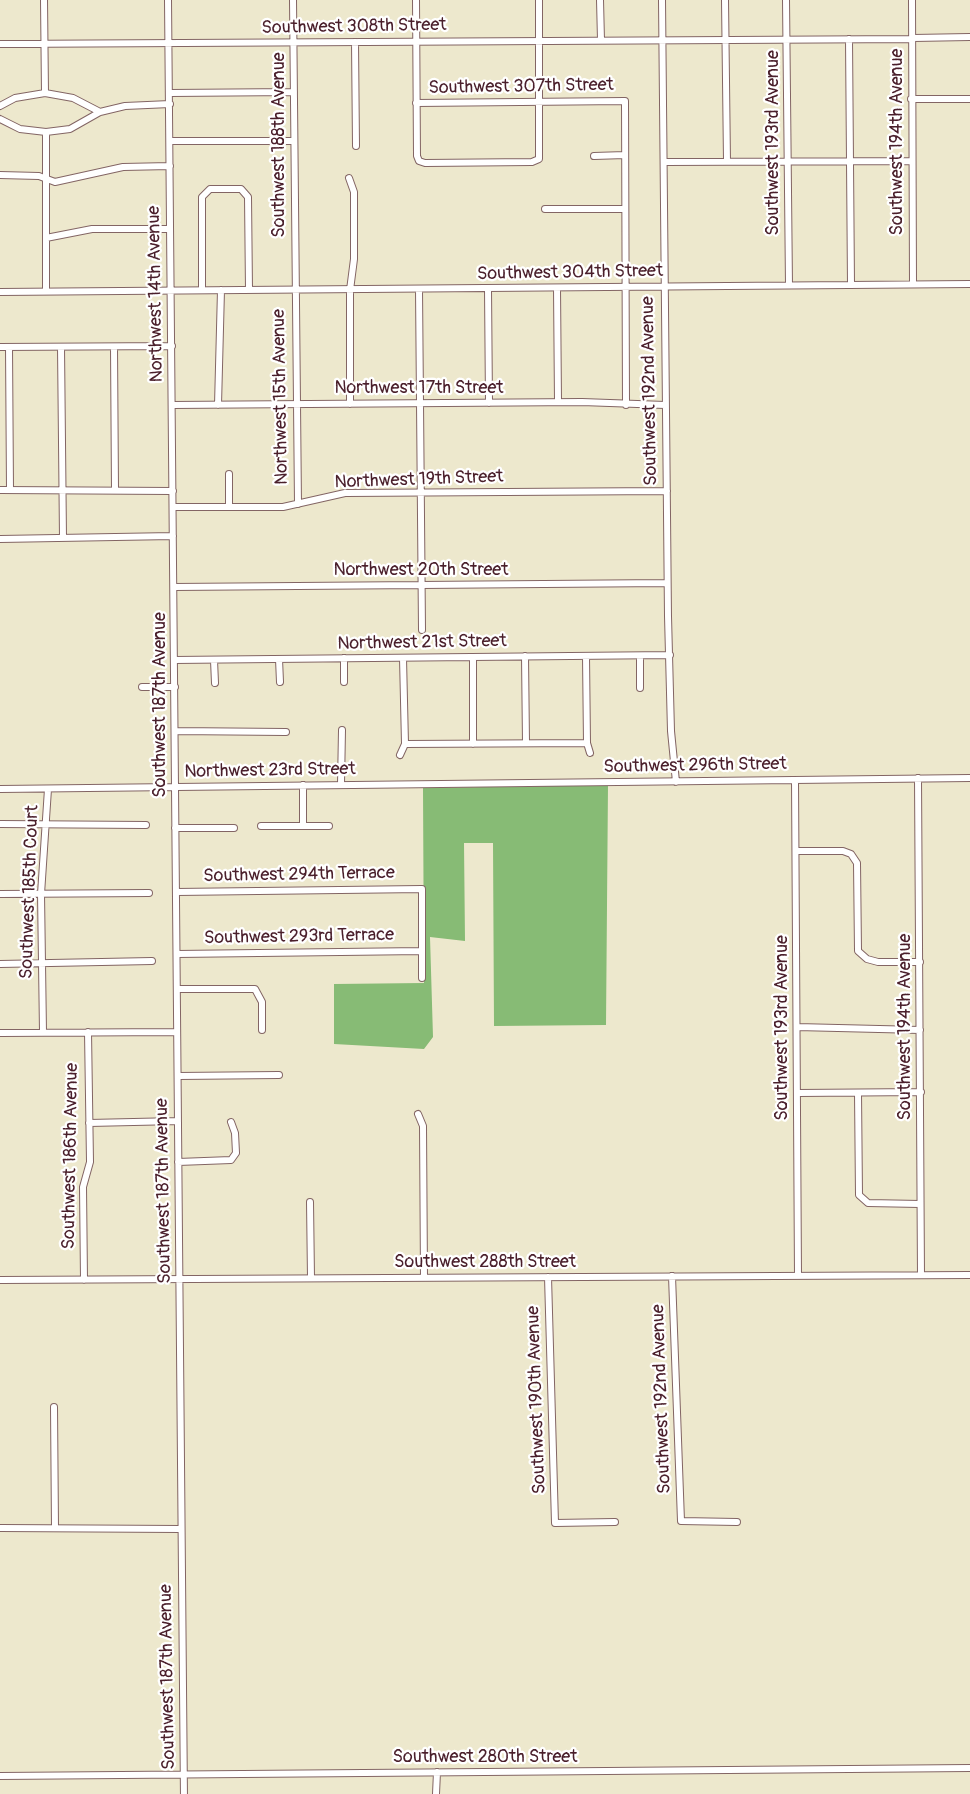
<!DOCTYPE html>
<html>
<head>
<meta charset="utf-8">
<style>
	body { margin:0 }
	canvas { display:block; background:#ede8cd }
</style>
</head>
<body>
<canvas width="970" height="1794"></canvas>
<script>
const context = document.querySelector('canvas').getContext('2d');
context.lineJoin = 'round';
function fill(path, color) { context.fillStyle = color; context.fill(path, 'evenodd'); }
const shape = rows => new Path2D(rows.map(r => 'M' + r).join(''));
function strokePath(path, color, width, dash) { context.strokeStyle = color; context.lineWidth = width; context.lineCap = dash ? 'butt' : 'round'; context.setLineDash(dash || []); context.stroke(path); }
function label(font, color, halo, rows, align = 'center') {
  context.font = font + ' Pangolin,sans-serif'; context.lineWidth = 4.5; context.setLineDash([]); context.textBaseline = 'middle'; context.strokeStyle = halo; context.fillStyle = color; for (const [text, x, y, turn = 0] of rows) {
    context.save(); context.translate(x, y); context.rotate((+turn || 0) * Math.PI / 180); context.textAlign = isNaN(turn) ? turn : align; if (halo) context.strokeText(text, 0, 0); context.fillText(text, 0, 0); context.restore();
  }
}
const forest = shape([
	[608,785,606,1025,494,1026,493,843,464,843,465,941,430,937,433,1037,424,1049,334,1044,334,984,424,983,423,788]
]);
const minor = shape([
	[44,0,45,93],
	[168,0,184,1794],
	[293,0,298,504],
	[416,0,417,156,419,161,425,163,532,162,539,159,539,0],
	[600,0,601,40],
	[662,0,668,616,671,731,676,782],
	[725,0,727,161],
	[786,0,789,285],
	[912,0,913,284],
	[913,38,970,37],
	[849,39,851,285],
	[355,42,356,146],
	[0,44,912,39],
	[170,93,294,92],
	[911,99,970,99],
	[416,103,625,101,626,405],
	[0,106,15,98,45,93,73,98,100,112],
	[0,119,20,129,46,132,70,129,100,112,125,106,170,104],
	[46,132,46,291],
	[170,141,293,141],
	[594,156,625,155],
	[665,162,912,161],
	[0,175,39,176,55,182,123,167,170,166],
	[349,178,354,192,354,259,350,290,350,404],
	[545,209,624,209],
	[46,238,92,229,169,229],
	[557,288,558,402],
	[419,289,422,630],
	[488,289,489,403],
	[202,290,202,197,210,189,241,189,248,197,249,290],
	[0,292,970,284],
	[0,347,172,346],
	[9,347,10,490],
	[61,347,63,538],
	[114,347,115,490],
	[172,405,582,402,665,405],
	[218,405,221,290],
	[0,490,173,491],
	[173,507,283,507,345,493,667,491],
	[229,507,229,474],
	[0,539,173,536],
	[174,587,667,583],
	[525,656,526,743],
	[586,656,587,743,590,753],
	[640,656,640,688],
	[473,657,473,744],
	[344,658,344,682],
	[279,659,280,682],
	[174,660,670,655],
	[214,660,215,683],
	[142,687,175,687],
	[175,731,286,732],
	[405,744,587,743],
	[400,755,405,744,403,658],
	[918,778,921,1275],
	[795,780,798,1276],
	[341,784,342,730],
	[0,789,970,778],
	[0,824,146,825],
	[261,826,303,826,303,785],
	[303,826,329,826],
	[175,828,234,828],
	[796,851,843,851,851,854,857,863,858,951,867,959,878,962,920,962],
	[176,892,422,889,422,978],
	[0,894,149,893],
	[177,954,422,951],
	[0,964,152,961],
	[177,989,255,989,262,1002,262,1030],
	[797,1027,920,1030],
	[43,1032,41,894,48,789],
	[0,1033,177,1032],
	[178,1076,279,1075],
	[798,1093,921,1092],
	[858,1093,859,1195,868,1203,920,1204],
	[418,1114,423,1126,424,1278],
	[89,1123,178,1121],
	[178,1162,231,1160,236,1153,235,1133,231,1122],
	[310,1202,311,1278],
	[672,1276,681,1521,737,1522],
	[548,1277,555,1523,615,1522],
	[0,1280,970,1275],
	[84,1280,83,1187,90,1162,88,1032],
	[54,1407,55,1528],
	[0,1528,181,1529],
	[0,1776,970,1768],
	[436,1794,437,1772]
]);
const streetNames = [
	["Southwest 308th Street",354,27,-1],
	["Southwest 307th Street",521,87,-1],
	["Southwest 194th Avenue",897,142,-90],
	["Southwest 193rd Avenue",773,143,-90],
	["Southwest 188th Avenue",279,145,-90],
	["Southwest 304th Street",570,273,-1],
	["Northwest 14th Avenue",156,294,-91],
	["Northwest 17th Street",419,388],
	["Southwest 192nd Avenue",650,391,-91],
	["Northwest 15th Avenue",281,397,-91],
	["Northwest 19th Street",419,480,-2],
	["Northwest 20th Street",421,570],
	["Northwest 21st Street",422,643,-1],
	["Southwest 187th Avenue",160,705,-90],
	["Southwest 296th Street",695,766,-1],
	["Northwest 23rd Street",270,771,-1],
	["Southwest 294th Terrace",299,875,-1],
	["Southwest 185th Court",30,892,-88],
	["Southwest 293rd Terrace",299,937,-1],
	["Southwest 194th Avenue",905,1027,-90],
	["Southwest 193rd Avenue",782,1028,-90],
	["Southwest 186th Avenue",71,1156,-89],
	["Southwest 187th Avenue",164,1191,-91],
	["Southwest 288th Street",485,1262],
	["Southwest 192nd Avenue",662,1399,-92],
	["Southwest 190th Avenue",537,1400,-92],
	["Southwest 187th Avenue",168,1677,-91],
	["Southwest 280th Street",485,1757]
];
fill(forest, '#87bb75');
strokePath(minor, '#836564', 8);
strokePath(minor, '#fff', 6);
label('18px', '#4a1f2b', '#fff', streetNames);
</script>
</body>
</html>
